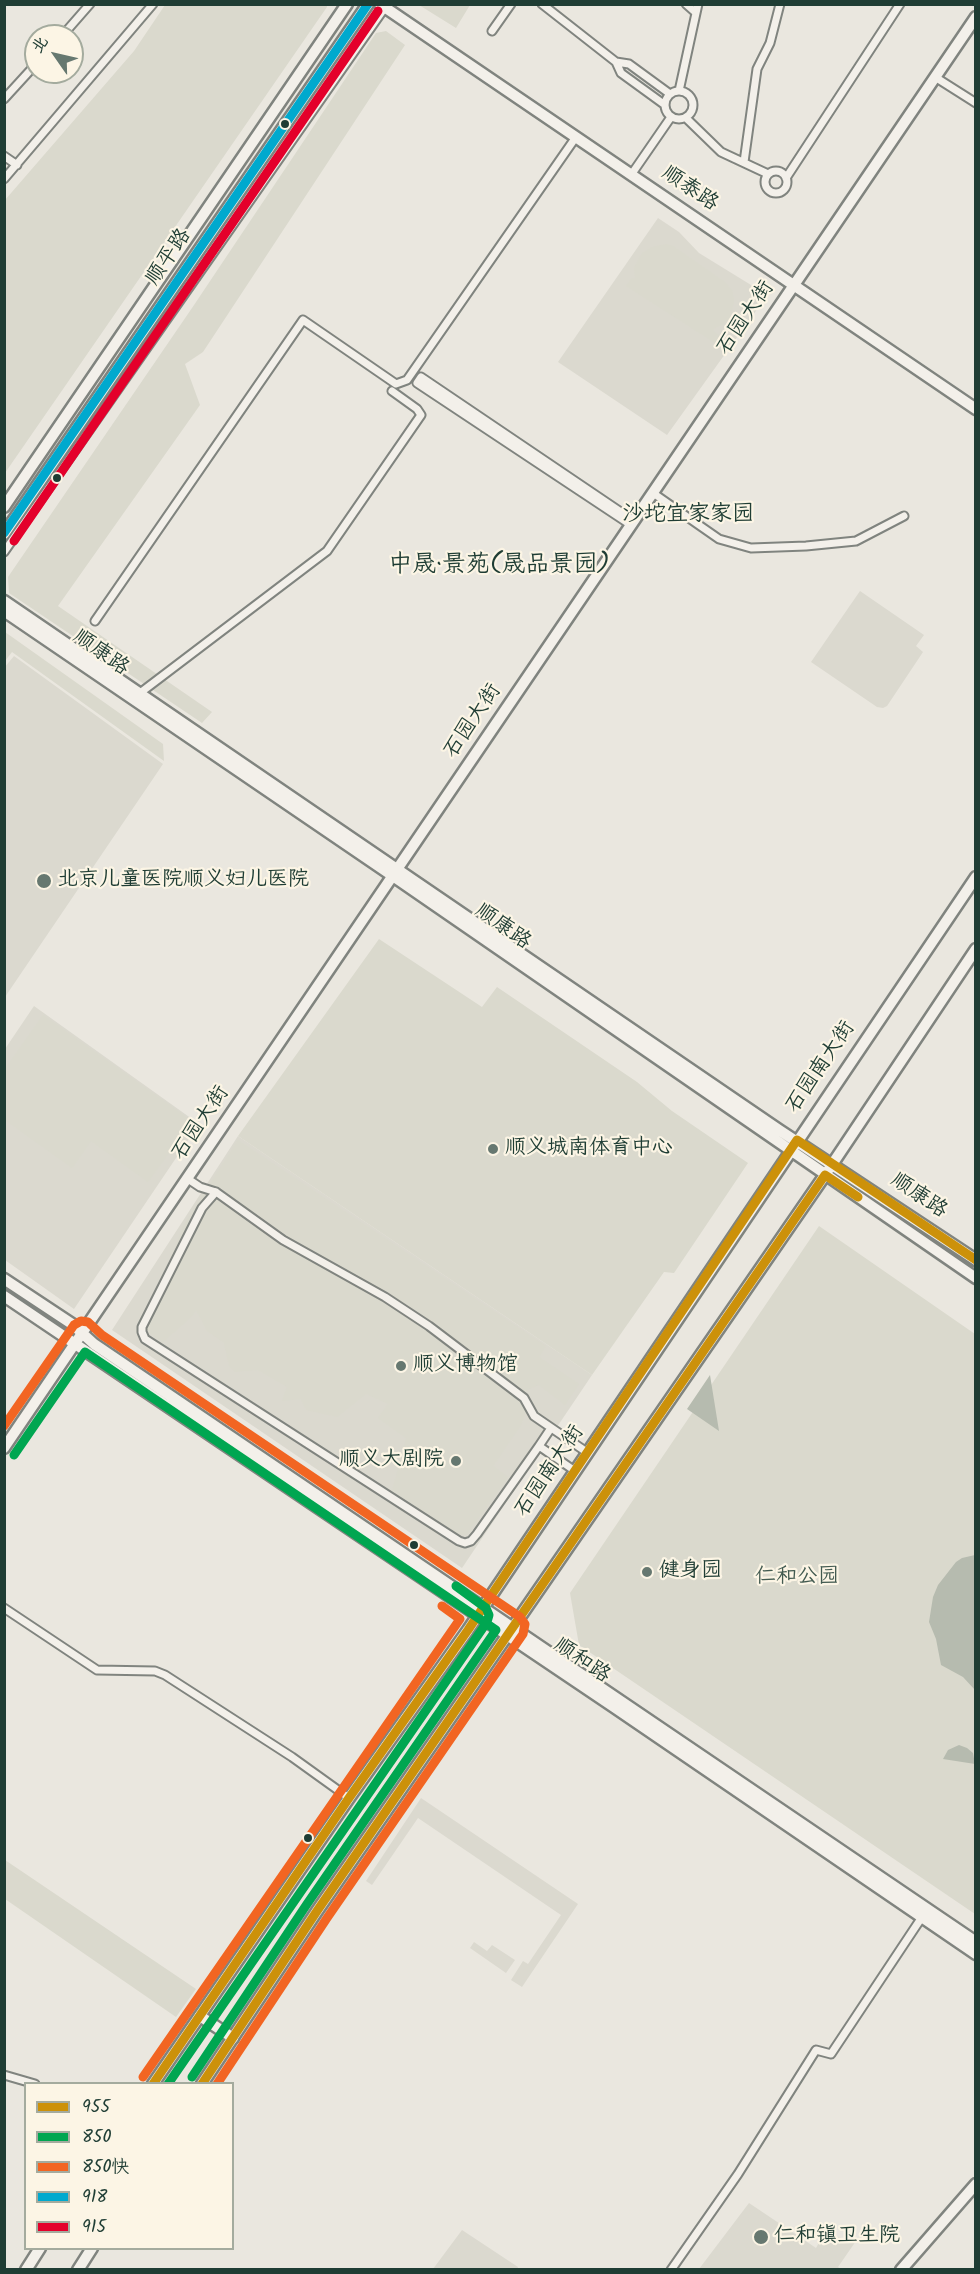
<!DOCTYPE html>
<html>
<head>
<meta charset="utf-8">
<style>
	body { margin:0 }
	#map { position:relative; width:980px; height:2274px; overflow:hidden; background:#eae7df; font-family:Kalam,"LXGW WenKai TC",sans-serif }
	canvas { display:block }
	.frame { position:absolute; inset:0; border:6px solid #1f3d34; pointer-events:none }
	.legend { position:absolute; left:24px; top:2082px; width:210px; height:168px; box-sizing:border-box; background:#fcf5e5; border:2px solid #a4ab9e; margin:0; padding:8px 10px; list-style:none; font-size:18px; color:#1f3d34 }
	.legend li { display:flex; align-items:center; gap:12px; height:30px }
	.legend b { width:30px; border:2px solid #a4ab9e }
	.north { position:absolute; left:24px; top:24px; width:60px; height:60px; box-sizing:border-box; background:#fcf5e5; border:2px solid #a4ab9e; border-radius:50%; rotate:304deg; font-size:16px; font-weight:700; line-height:24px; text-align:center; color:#1f3d34 }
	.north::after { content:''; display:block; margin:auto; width:21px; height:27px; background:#667870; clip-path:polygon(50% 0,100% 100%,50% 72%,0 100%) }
</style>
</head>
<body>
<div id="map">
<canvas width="980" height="2274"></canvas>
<div class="frame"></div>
<ul class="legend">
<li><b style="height:8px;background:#cc910a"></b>955</li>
<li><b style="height:8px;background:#00a651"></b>850</li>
<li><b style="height:8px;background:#f26522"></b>850快</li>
<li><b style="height:8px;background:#00a9ce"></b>918</li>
<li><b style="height:8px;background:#e4002b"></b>915</li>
</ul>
<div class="north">北</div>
</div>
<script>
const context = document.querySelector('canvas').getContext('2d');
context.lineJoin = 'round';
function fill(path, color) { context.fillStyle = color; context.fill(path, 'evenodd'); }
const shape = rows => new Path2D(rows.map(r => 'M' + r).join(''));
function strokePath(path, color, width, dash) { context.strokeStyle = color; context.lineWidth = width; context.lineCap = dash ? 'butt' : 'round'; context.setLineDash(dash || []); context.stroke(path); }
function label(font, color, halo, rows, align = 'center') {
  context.font = font + ' Kalam,"LXGW WenKai TC",sans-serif'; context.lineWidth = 4.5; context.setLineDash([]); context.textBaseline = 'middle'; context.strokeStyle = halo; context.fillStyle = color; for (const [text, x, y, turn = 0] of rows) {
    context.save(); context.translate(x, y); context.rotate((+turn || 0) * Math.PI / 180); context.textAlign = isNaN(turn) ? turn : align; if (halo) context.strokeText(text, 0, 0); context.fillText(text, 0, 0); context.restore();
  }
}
const built = shape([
	[658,218,679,232,699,253,764,293,763,301,667,435,558,362],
	[860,591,924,635,916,646,923,652,887,706,883,708,877,707,811,662],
	[14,656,163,764,5,997,4,668],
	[34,1006,199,1124,74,1309,5,1260,5,1049],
	[238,1136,592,1375,462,1568,112,1330],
	[421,1798,578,1904,522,1987,511,1980,523,1961,528,1964,561,1915,418,1818,372,1885,366,1881],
	[474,1942,487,1951,492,1945,515,1960,506,1973,470,1948],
	[749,2203,816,2248,824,2234,856,2241,838,2267,841,2269,699,2269],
	[462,2230,518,2267,517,2270,433,2269]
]);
const green = shape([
	[165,5,327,4,327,7,5,473,5,200,134,51],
	[419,5,470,4,470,5,456,28],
	[386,31,405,45,203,352,185,364,200,405,58,606,212,712,202,723,9,593,8,577,192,308,376,33],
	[666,244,673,246,725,282,733,292,734,302,730,318,725,323,712,330,720,336,715,343,626,286,632,278,635,279,634,268,642,253,652,247],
	[5,632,163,744,164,761,12,652,5,661],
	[379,939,482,1007,497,987,637,1082,672,1111,748,1163,674,1273,664,1272,592,1375,238,1136],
	[43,1015,192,1121,148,1182,91,1141,72,1168,5,1120,5,1069],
	[238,1140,546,1346,539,1357,579,1384,565,1405,539,1385,525,1391,522,1402,526,1411,521,1425,493,1466,508,1477,466,1535,460,1535,392,1491,406,1438,378,1418,388,1404,366,1394,337,1417,306,1410,301,1399,282,1401,287,1387,258,1370,235,1372,229,1366,224,1343,207,1331,196,1310,191,1317,163,1342,146,1331,183,1226],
	[819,1226,975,1334,975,1914,579,1645,570,1593],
	[5,1860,196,1989,176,2017,5,1899]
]);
const water = shape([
	[710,1375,719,1431,687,1409],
	[975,1555,976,1555,975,1690,963,1677,941,1665,936,1639,929,1622,933,1597,938,1585,956,1562,962,1558],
	[959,1745,967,1748,973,1753,975,1764,943,1759,948,1750]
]);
const street = shape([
	[542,4,616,62],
	[686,4,695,12],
	[492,31,511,4],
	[62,36,90,4],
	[935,77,976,103],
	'665 105a14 14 0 1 1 28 0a14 14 0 1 1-28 0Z',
	[679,91,698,4],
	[4,99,36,64],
	[665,105,621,73,616,62,629,64,670,94],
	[686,118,721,152,768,174],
	[4,156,17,165],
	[744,162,757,69,770,43,780,4],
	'765 182a11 11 0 1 1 22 0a11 11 0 1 1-22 0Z',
	[631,175,671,117],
	[786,178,900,4],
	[4,179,153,4],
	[653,493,719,539,751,548,806,546,856,541,904,516],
	[631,525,417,383,421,377,634,521],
	[4,552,386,6],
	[95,621,303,320,396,384,407,380,576,137],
	[140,693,327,551,421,415,417,409,392,391],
	[188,1179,200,1187,216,1192,283,1240,385,1297,429,1326,524,1398,534,1416,588,1453],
	[216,1192,202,1208,142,1327,142,1332,145,1339,459,1541,465,1543,471,1541,477,1534,539,1446,575,1471],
	[539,1446,551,1428],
	[4,1608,97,1670,155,1671,165,1675,292,1757,349,1798],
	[4,2075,35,2084],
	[671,2270,738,2174,816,2050,831,2054,924,1914]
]);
const secondary = shape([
	[380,4,976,409],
	[4,1279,72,1324,94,1344,976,1942],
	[4,1296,614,1707,976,1954],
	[4,1448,976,17],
	[200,2016,233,2038],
	[901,2270,976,2184]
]);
const primary = shape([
	[4,507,347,4],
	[4,534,368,4],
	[4,601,779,1130,976,1260],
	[4,611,393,876,976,1278],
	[153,2084,349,1798,468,1630,976,877],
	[202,2084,317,1911,825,1175,976,949],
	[26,2270,40,2248],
	[78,2270,92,2248]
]);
const bus1 = shape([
	[153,2084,349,1798,468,1630,797,1140,976,1260],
	[202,2084,317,1911,825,1175,858,1197]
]);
const bus2 = shape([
	[14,1455,85,1352,496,1630,307,1904,192,2077],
	[168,2084,487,1622,489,1615,486,1608,456,1586]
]);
const bus3 = shape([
	[4,1426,74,1325,81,1321,88,1322,102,1335,520,1617,525,1624,523,1634,327,1918,217,2084],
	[143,2077,460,1619,442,1606]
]);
const bus4 = shape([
	[4,533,368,4]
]);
const bus5 = shape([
	[14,541,378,11]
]);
const markers = [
	[285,124,5,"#1f3d34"],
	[57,478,5,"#1f3d34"],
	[44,881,8,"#667870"],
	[493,1149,6,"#667870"],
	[401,1366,6,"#667870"],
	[456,1461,6,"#667870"],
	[414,1545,5,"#1f3d34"],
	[647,1572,6,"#667870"],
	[308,1838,5,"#1f3d34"],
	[761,2237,8,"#667870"]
];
const streetNames = [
	["顺泰路",689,190,34],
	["顺平路",170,258,-56],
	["石园大街",747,319,-56],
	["顺康路",100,654,35],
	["石园大街",474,722,-56],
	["顺康路",502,928,35],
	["石园南大街",822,1068,-56],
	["石园大街",202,1124,-56],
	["顺康路",918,1197,34],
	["石园南大街",551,1472,-56],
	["顺和路",581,1662,34]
];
const poiNames = [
	["北京儿童医院顺义妇儿医院",57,881],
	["顺义城南体育中心",505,1149],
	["顺义博物馆",413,1366],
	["顺义大剧院",444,1461,"right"],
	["健身园",659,1572],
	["仁和镇卫生院",774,2237]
];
const parkNames = [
	["仁和公园",797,1578]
];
const neighbourhoodNames = [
	["沙坨宜家家园",688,516]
];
const quarterNames = [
	["中晟·景苑(晟品景园)",499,567]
];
fill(built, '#dbd9cf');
fill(green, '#dad9cd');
fill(water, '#b6bbaf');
strokePath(street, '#80847f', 11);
strokePath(secondary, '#80847f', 15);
strokePath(primary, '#80847f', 15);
strokePath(street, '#f3f0ea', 7);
strokePath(secondary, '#f3f0ea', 10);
strokePath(primary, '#f3f0ea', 10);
strokePath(bus1, '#cc910a', 9);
strokePath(bus2, '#00a651', 9);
strokePath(bus3, '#f26522', 9);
strokePath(bus4, '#00a9ce', 9);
strokePath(bus5, '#e4002b', 9);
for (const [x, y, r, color] of markers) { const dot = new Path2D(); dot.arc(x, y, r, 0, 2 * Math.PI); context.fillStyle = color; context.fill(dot); strokePath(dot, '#fcf5e5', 2); }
label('21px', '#1f3d34', '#fcf5e5', streetNames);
label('21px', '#1f3d34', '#fcf5e5', poiNames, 'left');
label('21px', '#425a50', '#fcf5e5', parkNames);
label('22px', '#1f3d34', '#fcf5e5', neighbourhoodNames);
label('24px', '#1f3d34', '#fcf5e5', quarterNames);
</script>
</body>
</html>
